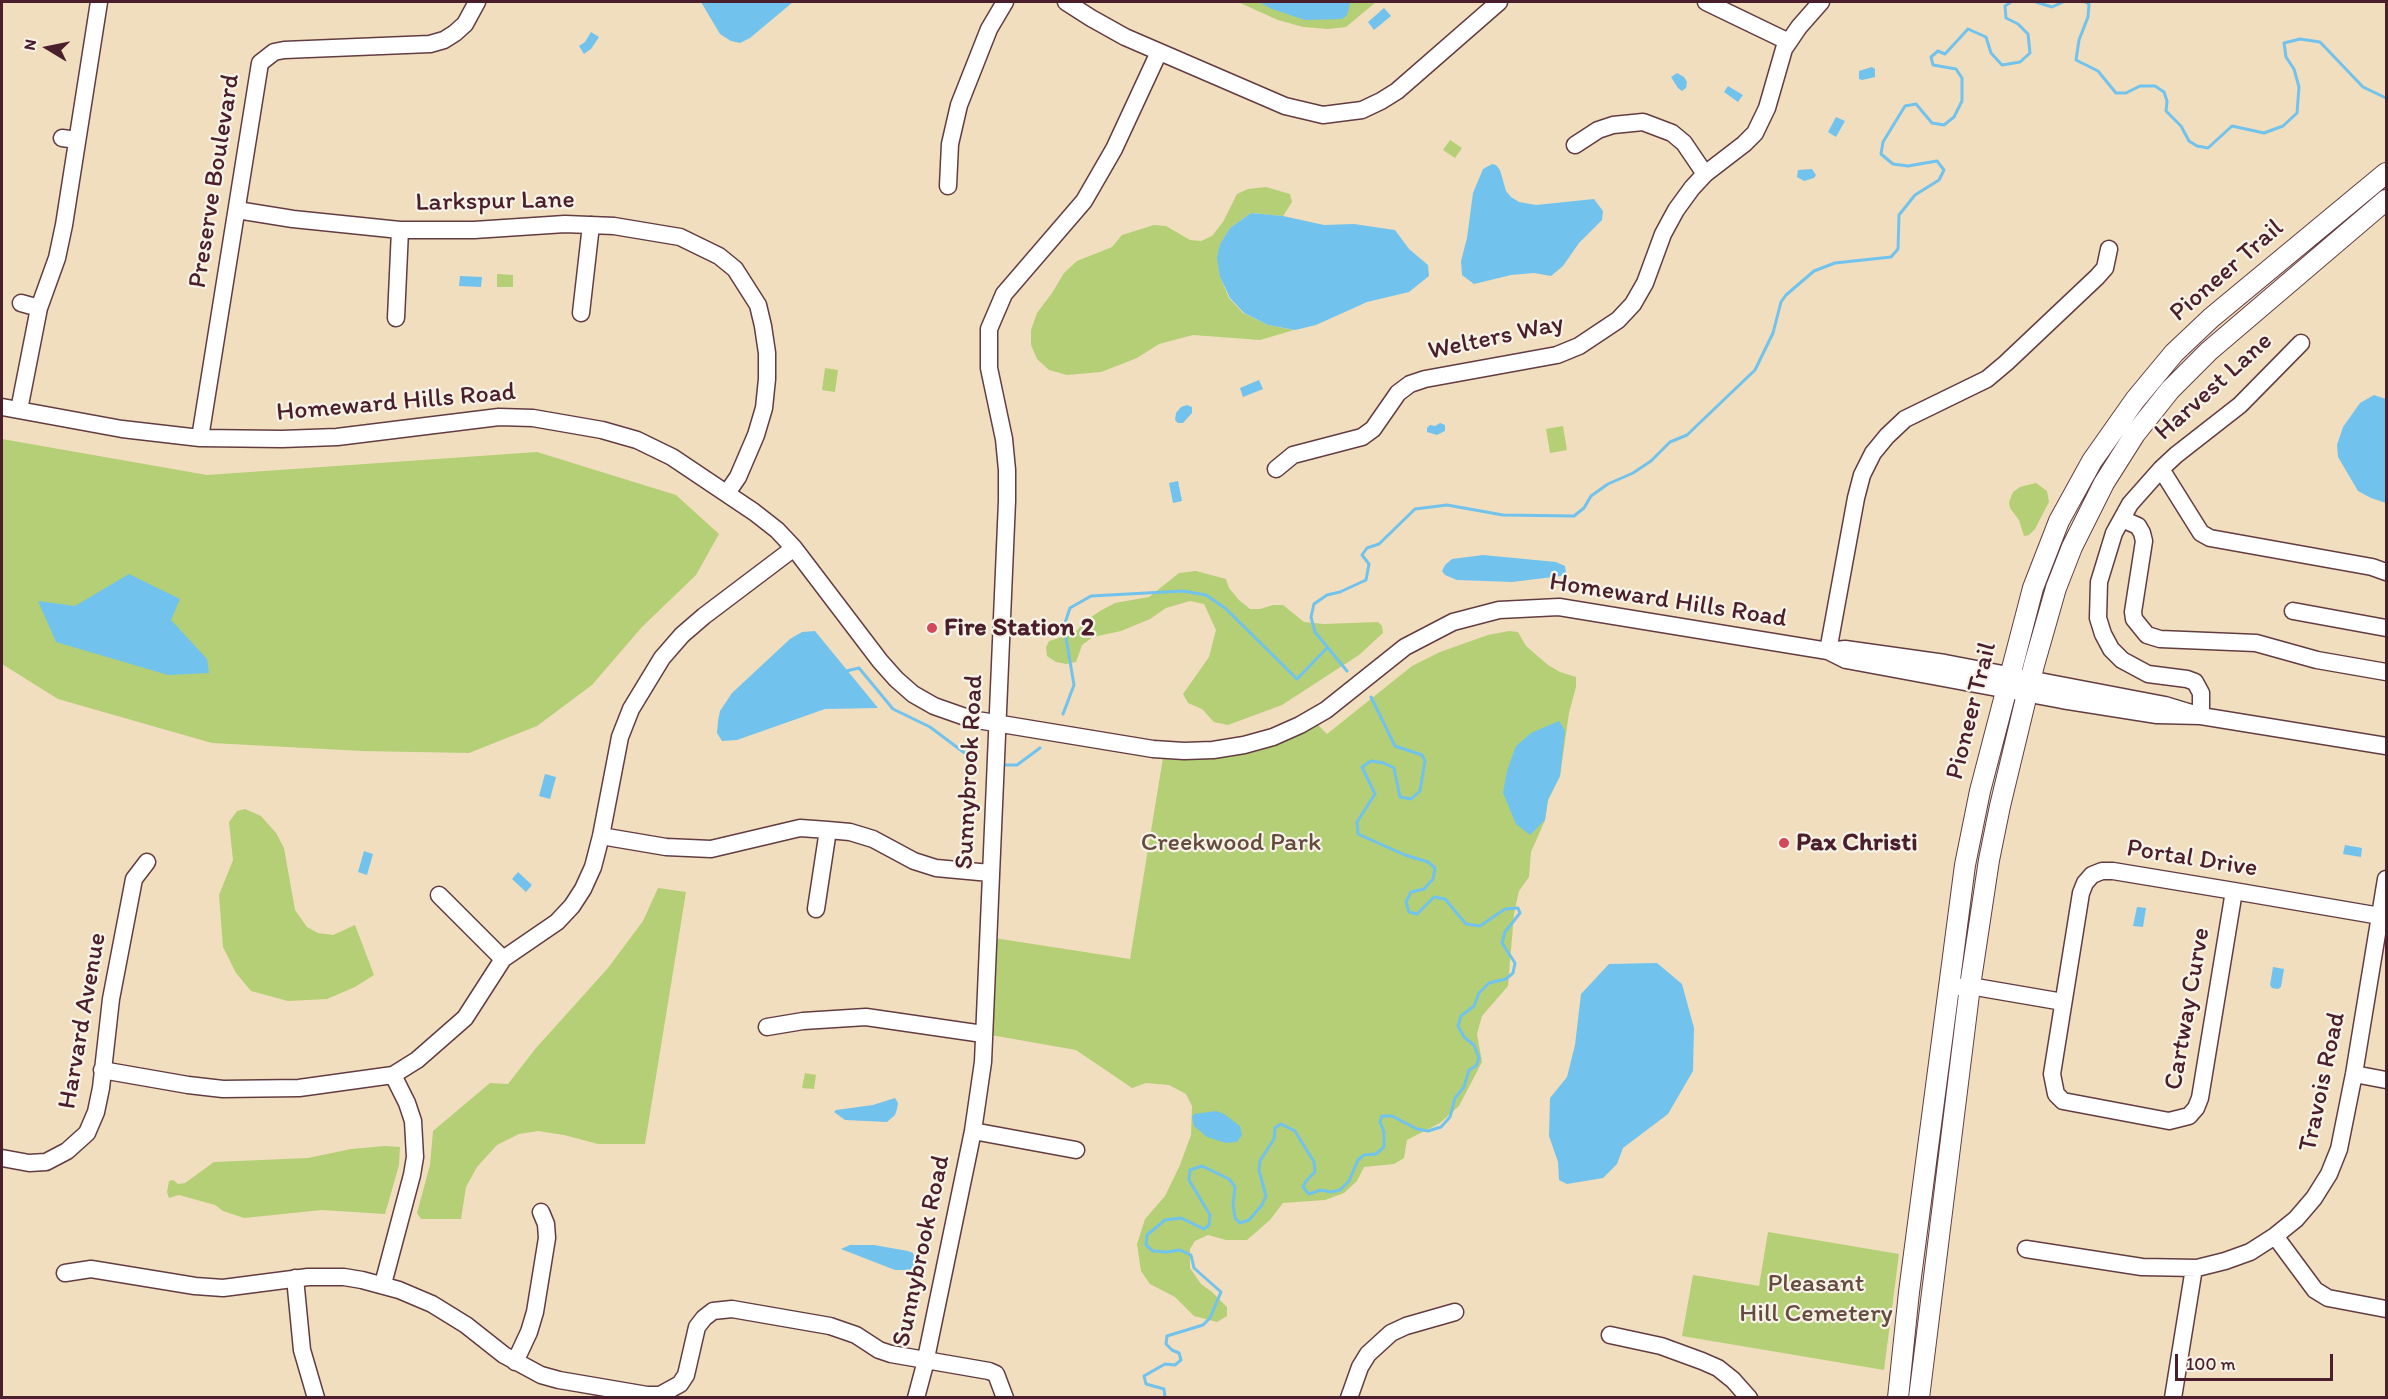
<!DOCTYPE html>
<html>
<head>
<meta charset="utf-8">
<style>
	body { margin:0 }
	#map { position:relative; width:2388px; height:1399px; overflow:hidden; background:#f1debe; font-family:Itim,sans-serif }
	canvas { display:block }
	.frame { position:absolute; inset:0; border:3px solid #4a1f2b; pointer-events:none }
	.north { position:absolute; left:18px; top:18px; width:60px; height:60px; -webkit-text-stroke:4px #f7f3e8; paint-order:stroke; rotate:280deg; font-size:16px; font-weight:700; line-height:24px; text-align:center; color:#4a1f2b }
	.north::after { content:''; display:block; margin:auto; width:21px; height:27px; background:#4a1f2b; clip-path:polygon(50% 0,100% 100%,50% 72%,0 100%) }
	.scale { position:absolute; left:2175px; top:1354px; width:158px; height:27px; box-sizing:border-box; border:3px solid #4a1f2b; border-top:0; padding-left:8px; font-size:18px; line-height:21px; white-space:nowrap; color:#4a1f2b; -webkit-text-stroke:4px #f7f3e8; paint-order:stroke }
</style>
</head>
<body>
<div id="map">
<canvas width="2388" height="1399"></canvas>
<div class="frame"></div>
<div class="north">N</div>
<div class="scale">100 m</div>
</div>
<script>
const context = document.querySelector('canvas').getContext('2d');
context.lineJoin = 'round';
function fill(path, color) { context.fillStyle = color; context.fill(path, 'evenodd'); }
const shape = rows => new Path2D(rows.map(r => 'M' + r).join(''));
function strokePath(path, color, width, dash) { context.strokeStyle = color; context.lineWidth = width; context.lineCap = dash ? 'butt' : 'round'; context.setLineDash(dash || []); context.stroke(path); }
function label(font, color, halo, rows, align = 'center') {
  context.font = font + ' Itim,sans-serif'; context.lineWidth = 4.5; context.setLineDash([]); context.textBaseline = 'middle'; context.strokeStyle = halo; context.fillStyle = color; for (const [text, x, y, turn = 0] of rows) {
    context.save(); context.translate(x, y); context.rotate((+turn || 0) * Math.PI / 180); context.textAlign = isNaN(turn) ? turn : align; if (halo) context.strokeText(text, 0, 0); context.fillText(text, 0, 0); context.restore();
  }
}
const green = shape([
	[1238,2,1376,2,1346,27,1328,29,1303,27,1278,20],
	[1450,140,1462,148,1455,158,1443,150],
	[1266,187,1290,194,1292,202,1283,216,1251,213,1230,228,1220,244,1220,277,1229,298,1243,313,1268,325,1294,330,1260,340,1193,335,1159,344,1137,358,1101,372,1067,375,1049,370,1037,359,1031,345,1031,330,1037,313,1052,293,1064,273,1077,261,1112,247,1122,235,1154,225,1166,226,1190,240,1201,241,1212,236,1223,222,1237,194,1248,189],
	[497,274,513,275,513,287,497,287],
	[825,368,838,370,835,392,822,390],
	[1563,426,1567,450,1550,453,1546,429],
	[2,439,207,475,537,452,676,495,719,534,696,575,642,627,592,685,537,726,469,753,362,751,212,743,58,699,2,664],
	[2036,483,2047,491,2049,502,2035,529,2029,535,2024,536,2019,520,2010,508,2009,502,2013,492,2020,487],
	[1196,571,1226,579,1229,588,1239,600,1250,609,1260,609,1273,605,1283,605,1304,622,1324,624,1378,622,1382,626,1383,633,1359,655,1282,705,1228,725,1214,722,1202,709,1188,703,1183,694,1209,657,1216,630,1204,604,1190,601,1166,608,1150,619,1121,631,1093,637,1082,645,1076,662,1066,664,1056,662,1047,656,1046,647,1049,641,1075,633,1084,622,1100,611,1115,603,1149,597,1179,573],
	[1509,631,1518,632,1526,646,1548,665,1560,672,1576,677,1576,687,1569,713,1560,776,1548,800,1545,820,1531,852,1529,877,1519,891,1514,914,1508,986,1482,1016,1477,1034,1482,1062,1459,1106,1440,1123,1407,1140,1404,1158,1394,1164,1364,1167,1357,1181,1344,1193,1325,1200,1283,1203,1270,1220,1247,1240,1226,1240,1208,1235,1195,1241,1190,1249,1190,1268,1201,1284,1212,1292,1227,1307,1227,1316,1217,1322,1194,1316,1175,1297,1150,1284,1141,1271,1137,1244,1145,1219,1165,1196,1180,1165,1191,1135,1192,1106,1186,1094,1169,1085,1146,1083,1132,1088,1076,1050,991,1035,994,938,1130,959,1163,758,1211,759,1254,752,1280,743,1318,725,1327,734,1412,666,1440,652,1488,635],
	[245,809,261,816,276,833,284,848,295,910,307,927,318,933,333,935,355,925,374,975,355,987,327,999,288,1001,251,991,236,973,223,947,219,895,233,860,229,822,237,811],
	[658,888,686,892,645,1144,598,1144,564,1135,538,1131,519,1134,497,1145,477,1167,466,1187,461,1219,421,1219,417,1213,430,1165,433,1131,490,1083,508,1084,536,1048,608,968,643,921],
	[805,1073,816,1075,814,1089,802,1088],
	[385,1146,400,1147,399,1165,385,1214,322,1210,244,1218,223,1211,215,1205,179,1195,169,1198,167,1192,169,1181,173,1180,178,1184,185,1183,214,1162,308,1158,351,1149],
	[1768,1232,1899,1254,1884,1370,1682,1336,1693,1275,1759,1286]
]);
const water = shape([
	[701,2,793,2,750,38,740,43,731,41,720,34],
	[1259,2,1350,2,1350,4,1347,15,1342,19,1305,20,1272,9],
	[1384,8,1391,16,1374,30,1368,22],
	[591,32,599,37,591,49,584,54,579,46,585,42],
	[1872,67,1875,69,1875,77,1862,80,1859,79,1859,71],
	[1677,73,1684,77,1687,82,1686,88,1682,91,1678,88,1671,77],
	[1728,86,1743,95,1738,102,1724,92],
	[1836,117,1845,121,1836,137,1828,132],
	[1492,164,1496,165,1500,170,1506,191,1511,197,1519,202,1536,205,1594,199,1603,211,1602,220,1579,243,1563,266,1551,276,1534,273,1511,275,1474,284,1462,275,1461,261,1467,238,1473,193,1483,169],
	[1812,169,1816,175,1814,178,1804,181,1797,177,1798,170],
	[1251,213,1283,216,1324,225,1354,224,1395,230,1409,249,1428,265,1429,276,1409,292,1367,302,1316,325,1295,330,1268,325,1244,313,1230,298,1220,277,1217,258,1220,244,1230,228],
	[460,276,482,277,481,287,459,286],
	[1259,380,1263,389,1243,397,1240,388],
	[2374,395,2386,399,2386,503,2371,498,2358,491,2338,457,2337,445,2343,427,2360,403],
	[1187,405,1192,407,1192,413,1183,423,1178,423,1175,420,1176,413,1181,407],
	[1440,423,1445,425,1445,431,1437,435,1427,432,1427,428,1430,425,1435,426],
	[1178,481,1182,501,1173,503,1169,483],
	[1483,555,1556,562,1565,566,1566,573,1561,576,1512,582,1457,580,1445,575,1442,571,1445,565,1452,559],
	[129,574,180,599,171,620,207,659,209,673,168,675,56,642,38,601,75,606],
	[815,631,878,708,825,709,737,740,722,741,717,733,718,721,720,711,732,693,790,639,802,632],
	[1559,721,1565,731,1560,776,1548,800,1545,820,1530,835,1516,824,1503,793,1507,771,1516,746,1531,733],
	[545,774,556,777,550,799,539,796],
	[2345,845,2362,848,2361,857,2343,854],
	[364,851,373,854,367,875,358,872],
	[518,872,532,885,526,892,512,879],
	[2137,907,2146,908,2143,927,2133,926],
	[1657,963,1682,984,1694,1028,1693,1071,1668,1114,1623,1148,1617,1164,1603,1178,1567,1184,1559,1180,1558,1162,1549,1136,1550,1098,1567,1077,1575,1045,1581,994,1609,964],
	[2273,967,2284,969,2281,987,2278,989,2272,988,2270,985],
	[895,1098,898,1103,897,1109,895,1115,887,1122,845,1120,834,1112,836,1110,873,1105],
	[1216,1111,1224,1114,1240,1126,1242,1135,1237,1142,1226,1143,1207,1137,1194,1126,1192,1117,1194,1114],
	[850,1245,874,1245,908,1251,913,1253,916,1263,910,1270,895,1270,841,1249]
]);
const stream = shape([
	[2036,2,2052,7,2063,2],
	[2085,2,2089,4,2088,17,2079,40,2076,60,2098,71,2116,93,2126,93,2140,86,2155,86,2164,92,2167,101,2166,111,2181,126,2189,141,2197,146,2208,148,2232,126,2264,133,2283,126,2297,113,2299,87,2294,69,2286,57,2284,43,2300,39,2320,42,2363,87,2386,98],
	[846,671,859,668,893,709,930,727,966,754,977,760],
	[1347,671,1315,632,1311,617,1314,604,1327,595,1340,592,1366,580,1369,564,1362,555,1367,548,1379,544,1415,509,1447,505,1503,515,1574,516,1584,508,1591,496,1608,484,1633,473,1651,461,1670,442,1687,435,1755,370,1773,333,1781,302,1786,295,1814,271,1835,263,1891,257,1898,249,1899,215,1915,195,1939,180,1944,170,1937,161,1908,166,1893,164,1881,154,1883,142,1905,106,1916,104,1932,123,1944,125,1954,117,1962,101,1962,78,1956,69,1933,65,1931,57,1938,51,1945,54,1968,29,1986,37,1991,53,2002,65,2020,62,2030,53,2028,34,2018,24,2006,18,2005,6,2011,2],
	[1063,714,1074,685,1064,626,1070,608,1091,596,1183,591,1206,595,1225,608,1297,679,1327,648],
	[1004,765,1017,765,1040,748],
	[1165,1398,1164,1389,1146,1384,1144,1376,1165,1364,1175,1365,1181,1360,1179,1353,1172,1350,1166,1344,1167,1336,1203,1325,1210,1318,1221,1292,1194,1268,1191,1255,1180,1250,1167,1252,1153,1251,1146,1245,1147,1235,1165,1220,1181,1218,1204,1229,1209,1225,1210,1215,1189,1180,1190,1170,1202,1166,1229,1179,1235,1187,1233,1205,1235,1218,1240,1223,1249,1220,1262,1205,1266,1196,1259,1170,1260,1161,1274,1139,1275,1128,1281,1124,1295,1131,1314,1162,1315,1172,1306,1181,1303,1187,1309,1194,1321,1190,1331,1192,1340,1190,1349,1181,1358,1160,1364,1155,1376,1154,1384,1147,1384,1132,1380,1122,1382,1116,1392,1116,1417,1129,1428,1131,1441,1127,1450,1117,1455,1098,1464,1087,1469,1070,1476,1066,1479,1058,1474,1045,1464,1037,1458,1026,1461,1016,1474,1006,1479,993,1489,983,1506,979,1513,973,1515,963,1502,943,1505,932,1520,913,1518,908,1505,909,1480,926,1466,924,1445,899,1434,897,1417,914,1409,912,1406,902,1411,892,1424,889,1433,879,1435,868,1428,862,1405,855,1358,834,1357,822,1375,794,1362,767,1371,761,1384,763,1394,768,1400,797,1411,799,1420,791,1425,761,1422,755,1395,746,1371,697]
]);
const minor = shape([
	[1066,2,1091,18,1125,37,1285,106,1323,115,1362,110,1381,101,1397,91,1499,2],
	[1706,2,1789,42],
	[62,138,77,140],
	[1575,145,1598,130,1613,125,1643,122,1672,133,1684,143,1705,174],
	[948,186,950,144,959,105,989,29,1005,2],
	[237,210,293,219,400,230,474,230,565,224,614,226,680,237,719,256,735,269,758,305,763,326,767,353,767,379,764,408,756,435,738,477,727,493],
	[21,303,39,308],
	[581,313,591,225],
	[396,318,400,230],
	[2301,343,2240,405,2176,455,2161,469,2201,533,2210,538,2372,567,2386,572],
	[2,407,122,429,200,438,282,439,337,437,499,417,533,418,602,430,637,440,672,457,754,512,777,530,794,548,880,661,896,679,913,694,934,706,971,719,1153,749,1184,751,1213,750,1244,745,1273,737,1300,725,1326,710,1405,647,1453,622,1499,610,1559,607,1828,651,1856,498,1862,475,1873,453,1887,436,1905,419,1987,379,2006,363,2097,277,2105,268,2109,249],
	[19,410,39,308,57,258,64,225,99,2],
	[200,438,260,63,274,52,284,50,430,44,444,40,455,33,465,24,477,2],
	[1276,469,1293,455,1362,437,1373,429,1398,393,1410,384,1425,379,1557,355,1579,346,1618,320,1633,304,1645,283,1663,234,1676,210,1692,188,1705,174,1744,144,1755,133,1767,108,1784,49,1799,27,1821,2],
	[2161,469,2130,504,2114,533,2099,582,2098,618,2103,634,2111,649,2122,660,2148,674,2187,679,2195,682,2201,693,2201,716],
	[2122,519,2138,526,2142,533,2144,541,2133,612,2134,619,2147,635,2160,639,2256,643,2317,660,2386,672],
	[2293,611,2386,628],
	[2201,716,2157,715,2062,700,1846,660,1828,651,1845,649,1945,663,2165,705,2201,716,2386,746],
	[601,836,666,847,711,849,800,828,828,830,850,832,873,839,914,861,936,868,990,873],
	[2234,891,2200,1098,2196,1108,2189,1116,2169,1121,2063,1101,2056,1094,2052,1074,2081,893,2085,883,2092,875,2102,871,2113,871,2234,891,2386,917],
	[439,895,503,959],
	[816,909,828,830],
	[1958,987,1970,986,2063,1002],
	[767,1027,803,1021,866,1017,983,1034],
	[102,1070,188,1085,223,1089,299,1088,393,1075,417,1060,465,1018,503,959,557,922,572,906,583,889,593,867,601,836,620,737,631,709,662,658,682,635,704,616,794,548],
	[2354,1074,2386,1080],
	[973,1131,1076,1150],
	[2,1158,29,1163,46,1162,67,1151,87,1133,96,1112,101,1088,111,999,134,879,147,862],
	[2275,1236,2315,1290,2328,1298,2386,1309],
	[2026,1249,2142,1267,2197,1268,2225,1261,2250,1252,2275,1236,2296,1219,2314,1198,2329,1174,2339,1149,2354,1074,2386,879],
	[65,1273,91,1269,195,1286,223,1288,308,1277,344,1277,362,1280,399,1290,432,1304,466,1325,504,1355,541,1375,559,1380,647,1395,660,1395,680,1384,686,1375,697,1327,704,1318,713,1311,732,1309,830,1326,856,1335,879,1350,891,1354,989,1371,996,1374,1005,1398],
	[295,1278,302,1350,316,1398],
	[383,1284,412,1175,415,1157,413,1121,407,1103,393,1075],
	[1610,1335,1661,1346,1702,1361,1718,1368,1733,1380,1749,1398],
	[515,1362,529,1332,535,1312,547,1238,546,1224,541,1212],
	[916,1398,924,1368,973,1131,983,1062,1007,501,1007,470,1004,439,989,368,989,329,1004,294,1084,201,1114,149,1159,52],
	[1349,1398,1360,1367,1368,1354,1391,1333,1406,1326,1455,1312],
	[2173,1398,2194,1268]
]);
const major = shape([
	[1898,1398,1909,1292,1965,865,1980,791,2033,588,2059,521,2092,461,2135,400,2174,353,2211,318,2386,173],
	[1919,1398,1970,986,1989,860,2000,806,2034,665,2056,588,2072,547,2104,483,2135,434,2170,390,2209,351,2386,200]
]);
const markers = [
	[932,628,6,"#d1495b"],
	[1784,843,6,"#d1495b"]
];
const streetNames = [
	["Preserve Boulevard",215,181,-81],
	["Larkspur Lane",495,202,-1],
	["Pioneer Trail",2227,271,-41],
	["Welters Way",1496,338,-12],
	["Harvest Lane",2214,387,-42],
	["Homeward Hills Road",396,403,-5],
	["Homeward Hills Road",1668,601,9],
	["Pioneer Trail",1972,711,-76],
	["Sunnybrook Road",970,772,-87],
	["Portal Drive",2192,859,9],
	["Cartway Curve",2188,1009,-80],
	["Harvard Avenue",83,1021,-80],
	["Travois Road",2323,1082,-78],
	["Sunnybrook Road",922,1251,-78]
];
const poiNames = [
	["Fire Station 2",944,628],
	["Pax Christi",1796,843]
];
const parkNames = [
	["Creekwood Park",1231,843],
	["Pleasant",1816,1284],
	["Hill Cemetery",1816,1314]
];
fill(green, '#b4cf75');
fill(water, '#71c3ed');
strokePath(stream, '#71c3ed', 3);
strokePath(minor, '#633c41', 19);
strokePath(major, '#633c41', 22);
strokePath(minor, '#fff', 16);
strokePath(major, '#fff', 20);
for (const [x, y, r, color] of markers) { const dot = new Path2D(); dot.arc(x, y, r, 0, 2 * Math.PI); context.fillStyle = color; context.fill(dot); strokePath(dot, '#f7f3e8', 2); }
label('26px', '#4a1f2b', '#f7f3e8', streetNames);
label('bold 26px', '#4a1f2b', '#f7f3e8', poiNames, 'left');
label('26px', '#644b3e', '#f7f3e8', parkNames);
</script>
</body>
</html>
